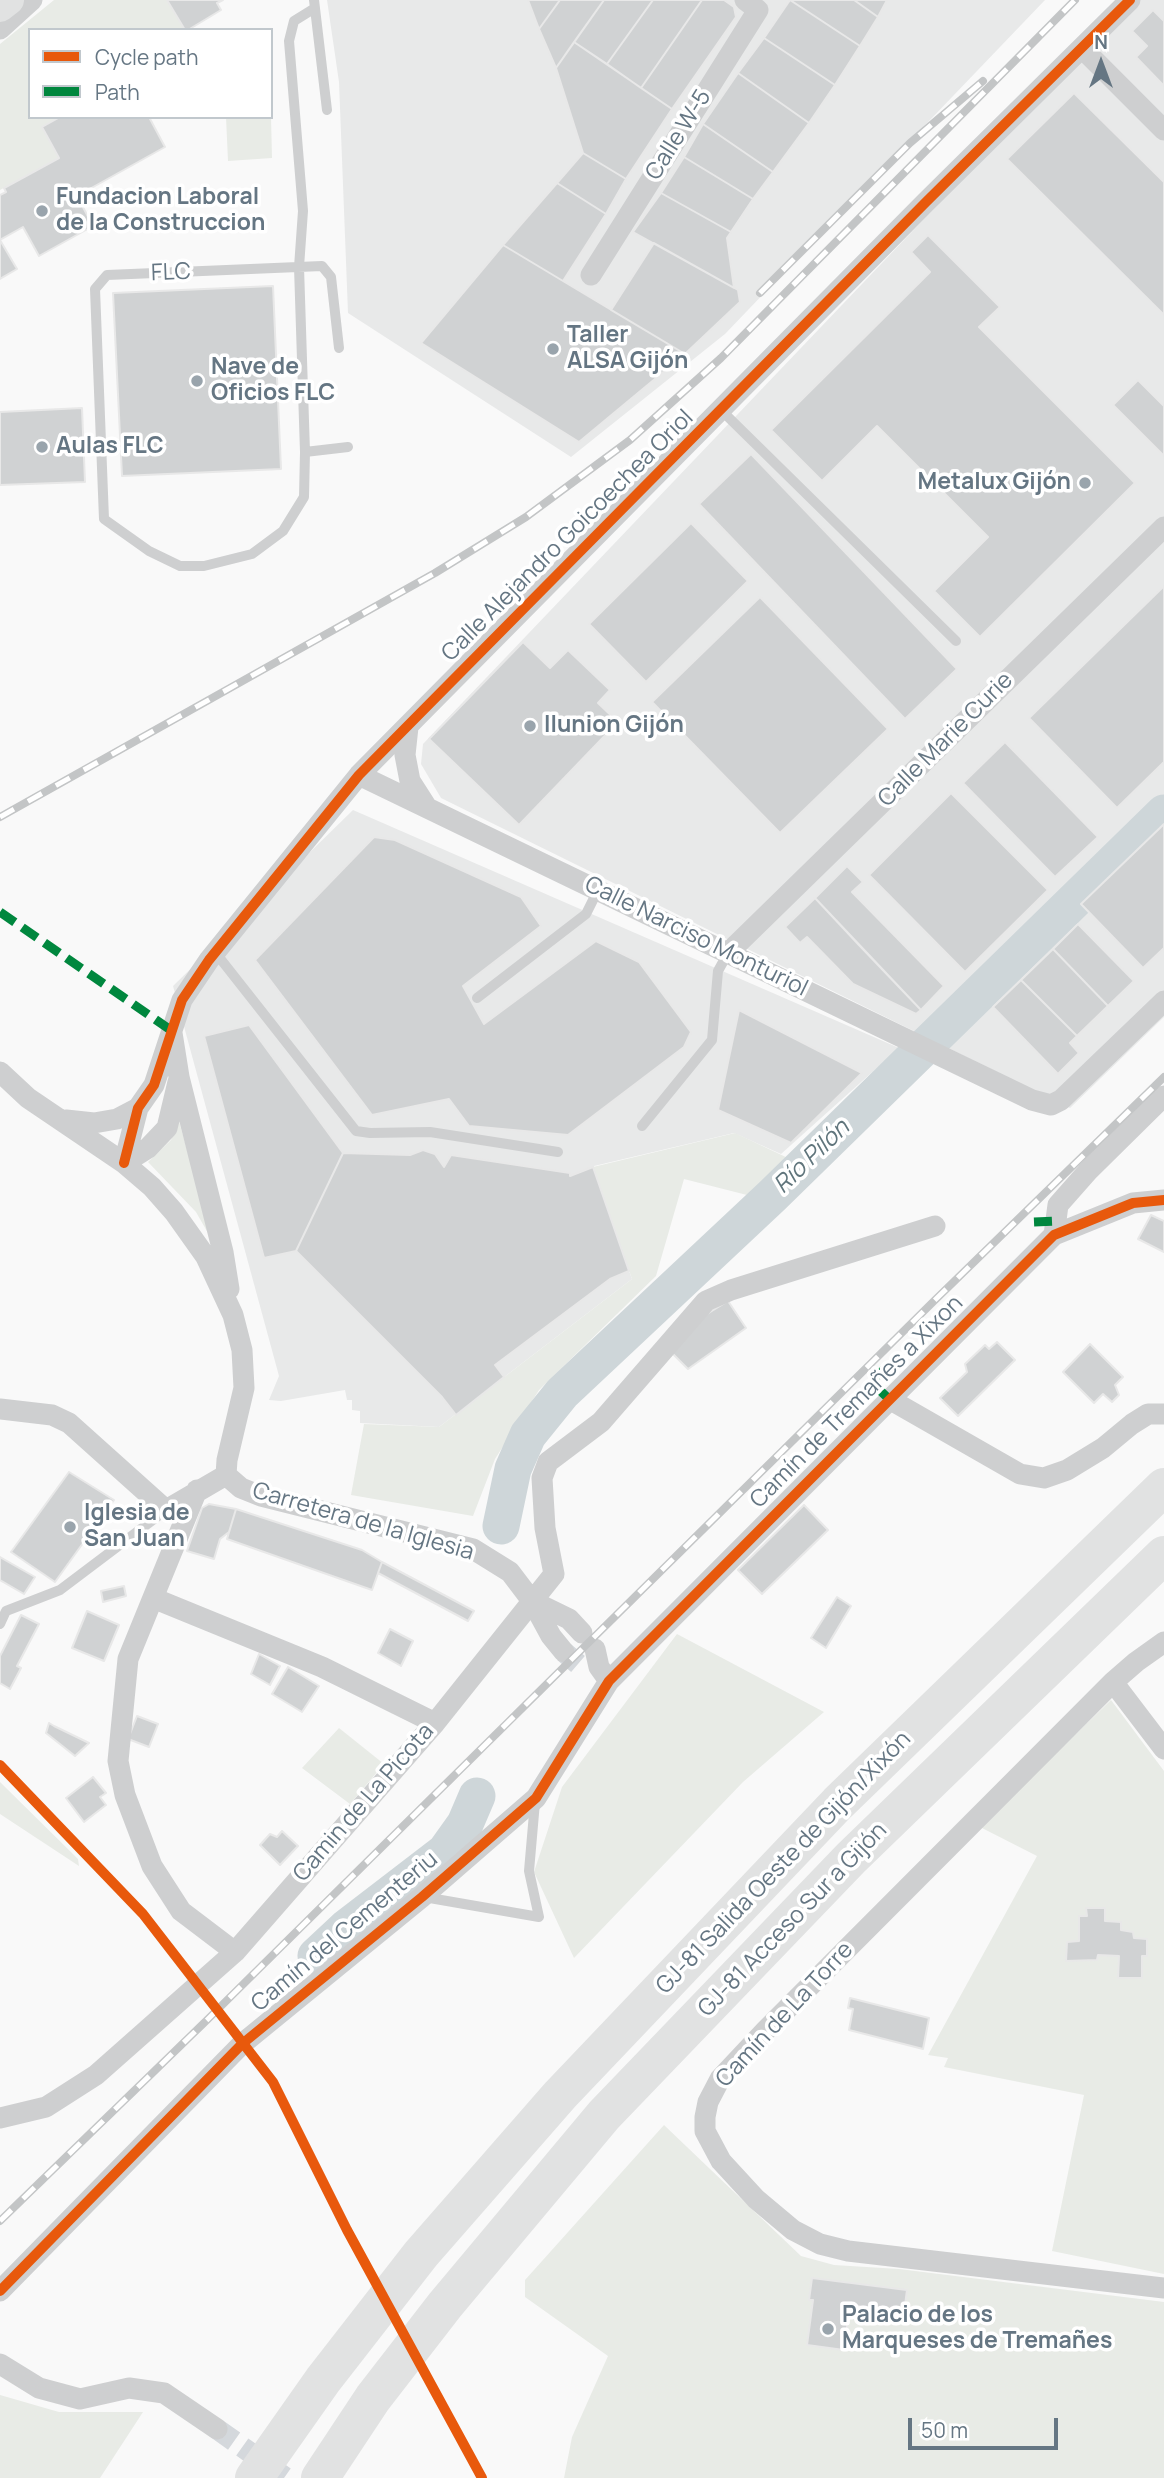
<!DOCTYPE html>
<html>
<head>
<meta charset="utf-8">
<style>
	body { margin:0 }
	#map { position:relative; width:1164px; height:2478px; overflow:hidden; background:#f9f9f9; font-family:Manrope,sans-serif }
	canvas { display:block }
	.legend { position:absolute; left:28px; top:28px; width:245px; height:91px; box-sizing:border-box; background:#fff; border:2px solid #c1c8cd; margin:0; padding:9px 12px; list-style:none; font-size:21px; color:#657683 }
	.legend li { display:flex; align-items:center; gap:14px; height:35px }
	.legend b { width:35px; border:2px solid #c1c8cd }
	.north { position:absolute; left:1066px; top:28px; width:70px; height:70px; -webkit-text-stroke:5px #fff; paint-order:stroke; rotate:0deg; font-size:19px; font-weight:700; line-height:28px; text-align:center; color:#657683 }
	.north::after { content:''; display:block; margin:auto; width:24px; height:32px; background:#657683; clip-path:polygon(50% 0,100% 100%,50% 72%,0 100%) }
	.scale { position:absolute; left:908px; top:2418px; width:150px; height:32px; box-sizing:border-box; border:4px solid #657683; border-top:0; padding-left:9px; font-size:21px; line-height:24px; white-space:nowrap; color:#657683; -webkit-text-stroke:5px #fff; paint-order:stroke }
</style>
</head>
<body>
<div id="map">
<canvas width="1164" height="2478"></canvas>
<ul class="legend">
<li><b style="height:9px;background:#e8590c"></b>Cycle path</li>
<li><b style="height:9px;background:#00873e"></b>Path</li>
</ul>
<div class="north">N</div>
<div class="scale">50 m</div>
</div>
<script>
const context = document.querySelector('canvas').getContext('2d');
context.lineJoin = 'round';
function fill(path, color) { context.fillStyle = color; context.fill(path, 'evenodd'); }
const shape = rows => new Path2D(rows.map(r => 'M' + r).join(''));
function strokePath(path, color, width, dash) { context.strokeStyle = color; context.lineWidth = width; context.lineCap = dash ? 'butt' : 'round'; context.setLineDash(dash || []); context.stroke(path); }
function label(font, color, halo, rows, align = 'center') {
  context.font = font + ' Manrope,sans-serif'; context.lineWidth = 7; context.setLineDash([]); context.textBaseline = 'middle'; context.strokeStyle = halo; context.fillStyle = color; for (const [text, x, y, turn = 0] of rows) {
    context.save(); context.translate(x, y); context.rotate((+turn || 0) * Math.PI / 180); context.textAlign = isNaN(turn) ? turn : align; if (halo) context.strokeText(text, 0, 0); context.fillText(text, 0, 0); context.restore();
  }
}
const built = shape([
	[327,0,1045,0,725,334,571,457,348,313,339,82],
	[1133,0,1164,0,1164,1017,1070,1108,441,798,421,764,423,744],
	[353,810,899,1048,781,1154,734,1133,594,1166,632,1279,439,1427,360,1423,360,1411,352,1410,352,1400,347,1400,345,1390,281,1401,269,1400,279,1376,173,986]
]);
const green = shape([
	[54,0,167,0,185,30,30,30,30,117,60,117,42,128,59,158,0,190,0,44],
	[226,117,271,117,272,158,228,161],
	[179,1121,212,1240,196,1212,148,1162,171,1140],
	[735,1133,790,1159,747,1195,684,1179,656,1276,539,1390,495,1459,473,1516,351,1495,364,1424,439,1427,632,1279,593,1167],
	[677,1634,824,1712,743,1782,574,1958,534,1872,562,1787],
	[1111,1700,1164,1771,1164,2274,1052,2251,1084,2095,944,2067,948,2058,928,2055,1037,1856,980,1827],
	[339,1728,384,1764,350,1804,302,1768],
	[0,1782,78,1859,79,1866,0,1814],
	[664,2125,801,2256,834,2265,899,2269,1164,2302,1164,2478,564,2478,572,2437,608,2356,525,2297,525,2280],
	[0,2395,59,2412,143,2412,100,2478,0,2478]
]);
const river = shape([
	[501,1526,513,1469,528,1435,562,1393,772,1196,1164,813],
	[316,1956,346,1928,445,1852,465,1824,477,1796]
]);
const building = shape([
	[167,0,223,0,217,3,221,10,188,30,185,30,167,0],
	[528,0,560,0,539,29,528,0],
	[560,0,604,0,556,68,539,29,560,0],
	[604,0,653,0,607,64,574,42,604,0],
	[653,0,702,0,641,88,607,64,653,0],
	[702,0,724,0,734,7,736,17,672,109,641,88,702,0],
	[790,0,860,46,835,85,764,38,790,0],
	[790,0,854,0,878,17,860,46,790,0],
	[854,0,887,0,878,17,854,0],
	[1153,10,1164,21,1164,86,1136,57,1147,46,1132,31,1153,10],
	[764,38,835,85,809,123,738,73,764,38],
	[574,42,672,109,626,179,583,153,556,68,574,42],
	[738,73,809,123,773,172,703,124,738,73],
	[1074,93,1164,182,1164,315,1007,159,1074,93],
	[60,117,149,117,165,147,77,196,93,226,39,256,23,227,0,240,17,269,0,279,0,195,6,192,4,188,59,158,42,127,60,117],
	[703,124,773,172,753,199,684,157,703,124],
	[583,153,626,179,606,214,557,183,583,153],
	[684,157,753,199,731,232,661,193,684,157],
	[557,183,606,214,563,281,503,245,557,183],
	[661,193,731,232,727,238,734,288,633,232,661,193],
	[928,235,1000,307,979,327,1135,483,980,637,934,591,988,537,877,426,822,481,771,430,930,272,911,252,928,235],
	[654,243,738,290,740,302,685,354,611,310,654,243],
	[503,245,563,281,685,354,579,442,421,343,503,245],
	[273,286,281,469,122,476,113,293,273,286],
	[1138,380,1164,406,1164,456,1113,405,1138,380],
	[82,408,85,482,0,485,0,412,82,408],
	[751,454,957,669,905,719,699,504,751,454],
	[691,523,748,581,646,682,589,624,691,523],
	[1164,586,1164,762,1117,808,1029,718,1164,586],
	[760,597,888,729,780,833,652,702,760,597],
	[523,642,550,668,568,650,610,690,598,703,618,722,519,825,429,739,523,642],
	[1005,742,1098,837,1055,877,963,783,1005,742],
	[951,793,1048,890,965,972,869,875,951,793],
	[1164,824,1164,948,1143,968,1081,904,1164,824],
	[374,837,395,840,521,897,541,926,463,986,484,1024,596,941,639,962,691,1032,684,1047,568,1135,469,1126,449,1099,372,1115,255,960,374,837],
	[847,866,863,882,852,892,944,986,921,1010,815,898,847,866],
	[815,898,858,944,921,1010,916,1014,853,984,807,937,800,943,785,927,815,898],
	[1078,924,1134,981,1108,1006,1053,949,1078,924],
	[1053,949,1108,1006,1077,1036,1021,980,1053,949],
	[1021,980,1077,1036,1070,1043,1079,1053,1058,1074,993,1007,1021,980],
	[739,1010,862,1073,791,1143,718,1110,739,1010],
	[249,1025,343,1153,296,1251,264,1258,204,1036,249,1025],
	[423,1150,435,1154,444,1167,451,1155,570,1173,570,1176,593,1167,629,1271,610,1279,495,1365,504,1377,456,1415,442,1397,296,1251,343,1153,410,1155,423,1150],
	[1151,1215,1164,1221,1164,1252,1138,1239,1151,1215],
	[728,1301,746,1328,688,1369,671,1352,694,1322,728,1301],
	[997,1342,1015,1360,958,1416,940,1398,967,1372,965,1364,985,1345,989,1349,997,1342],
	[1090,1344,1123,1377,1115,1385,1119,1395,1112,1402,1103,1394,1094,1403,1063,1372,1090,1344],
	[69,1472,114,1500,55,1582,11,1552,69,1472],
	[209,1504,236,1509,229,1532,220,1539,214,1559,187,1551,202,1508,209,1504],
	[804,1505,828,1530,762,1594,738,1570,804,1505],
	[236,1509,362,1550,382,1562,372,1590,227,1539,236,1509],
	[0,1557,35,1577,24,1594,0,1580,0,1557],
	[382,1562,474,1611,468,1621,378,1573,382,1562],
	[124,1586,126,1596,103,1602,101,1591,124,1586],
	[837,1597,851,1606,826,1648,811,1638,837,1597],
	[87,1611,119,1625,104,1661,72,1648,87,1611],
	[21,1615,39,1624,17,1666,21,1668,10,1689,0,1683,0,1656,21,1615],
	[390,1629,413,1641,401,1666,378,1653,390,1629],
	[259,1654,280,1666,270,1685,251,1674,259,1654],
	[288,1667,319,1686,302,1712,272,1694,288,1667],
	[137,1716,158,1724,149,1747,128,1739,137,1716],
	[49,1723,54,1726,89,1743,75,1756,46,1733,49,1723],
	[93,1777,106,1793,100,1797,106,1805,84,1822,66,1798,93,1777],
	[282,1831,298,1846,280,1865,260,1845,270,1834,277,1837,282,1831],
	[1086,1908,1105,1908,1105,1921,1121,1922,1121,1930,1133,1932,1134,1938,1147,1939,1147,1956,1142,1956,1142,1978,1118,1978,1119,1956,1098,1955,1097,1960,1066,1961,1067,1942,1079,1941,1079,1916,1087,1916,1086,1908],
	[850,1998,929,2018,923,2049,849,2030,853,2009,848,2008,850,1998],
	[812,2278,907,2290,904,2313,850,2305,844,2350,807,2345,813,2300,809,2300,812,2278]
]);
const streetTunnel = shape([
	[564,1652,578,1664],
	[217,2429,286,2478]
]);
const lane = shape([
	[314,0,327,110],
	[339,348,331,277,322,266,107,275,95,289,104,519,149,551,180,566,204,566,252,554,283,531,304,497,305,452,348,447],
	[722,411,956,641],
	[305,452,299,267,303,211,289,41,294,21,315,8],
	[215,952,356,1131,370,1133,430,1132,558,1152],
	[477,998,586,914,598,890],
	[642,1126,712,1040,718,971,728,953],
	[0,1624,6,1611,60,1590,166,1510],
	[424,1897,539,1917,529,1871,535,1802]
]);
const street = shape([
	[0,29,32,0],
	[1083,49,1164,130],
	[591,275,758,10,745,0],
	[408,727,405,755,410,781,426,806],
	[359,775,1032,1100,1051,1105,1061,1100,1164,1001],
	[728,953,1164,527],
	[172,1033,179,1077,223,1252,229,1289],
	[0,1072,28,1098,124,1163,152,1187,174,1212,206,1257,233,1315,242,1350,244,1388,227,1460,226,1475,241,1488,261,1496,473,1549,510,1572,532,1601,551,1636,564,1652],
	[66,1120,94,1123,117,1119,138,1108],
	[124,1163,138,1108,154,1085,182,1000,209,960,359,775,926,202,1130,0],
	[124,1163,148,1148,167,1128,178,1082],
	[1054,1235,1058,1205,1088,1171,1164,1096],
	[889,1399,1020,1474,1044,1478,1067,1470,1103,1448,1132,1424,1148,1414,1164,1414],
	[0,1409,52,1415,69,1423,166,1510,226,1475],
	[197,1490,128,1659,118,1761,125,1795,152,1866,181,1911,235,1952],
	[153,1598,322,1667,435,1723],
	[532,1601,569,1619,582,1633],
	[1164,1642,1136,1662,1113,1682,765,2031,720,2079,708,2102,705,2117,705,2131,721,2161,756,2199,793,2230,820,2244,848,2251,1164,2288],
	[595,1649,599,1667,609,1681],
	[1113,1682,1164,1749],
	[0,2118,46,2107,96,2075,235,1952,435,1723,554,1574,545,1528,542,1478,548,1462,601,1422,706,1301,731,1290,935,1226],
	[0,2291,242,2044,422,1897,536,1798,609,1681,1054,1235,1133,1203,1164,1200],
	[0,2364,39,2388,80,2399,129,2388,164,2393,217,2429]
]);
const secondary = shape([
	[0,7,9,0]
]);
const highway = shape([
	[254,2478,323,2380,421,2254,560,2095,838,1803,1164,1487],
	[320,2478,373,2398,445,2305,604,2115,851,1858,1164,1555]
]);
const rail = shape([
	[760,293,910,143,983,81],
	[0,817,435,573,526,517,630,440,721,358,1075,0],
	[0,2221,207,2020,934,1301,1164,1077]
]);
const quiet = shape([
	[0,912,172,1031],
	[1034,1222,1056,1221],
	[889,1399,871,1382,892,1362]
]);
const cycleway = shape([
	[124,1163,138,1108,154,1085,182,1000,209,960,359,775,926,202,1130,0],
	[0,1765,143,1914,273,2082,347,2230,482,2478],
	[0,2291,242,2044,422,1897,536,1798,609,1681,1054,1235,1133,1203,1164,1200]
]);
const markers = [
	[42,211,7,"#99a4ac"],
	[553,349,7,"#99a4ac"],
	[197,381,7,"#99a4ac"],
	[42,447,7,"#99a4ac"],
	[1085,483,7,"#99a4ac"],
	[530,726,7,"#99a4ac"],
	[70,1527,7,"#99a4ac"],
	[828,2329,7,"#99a4ac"]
];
const streetNames = [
	["Calle W-5",679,135,-58],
	["FLC",171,273,-2],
	["Calle Alejandro Goicoechea Oriol",568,536,-45],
	["Calle Marie Curie",946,740,-45],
	["Calle Narciso Monturiol",696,937,26],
	["Camín de Tremañes a Xixon",857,1402,-45],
	["Carretera de la Iglesia",363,1522,16],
	["Camin de La Picota",364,1803,-49],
	["GJ-81 Salida Oeste de Gijón/Xixón",784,1863,-46],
	["GJ-81 Acceso Sur a Gijón",793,1920,-46],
	["Camín del Cementeriu",345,1932,-40],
	["Camín de La Torre",785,2015,-47]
];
const poiNames = [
	["Fundacion Laboral",56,198],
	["de la Construccion",56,224],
	["Taller",567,336],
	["ALSA Gijón",567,362],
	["Nave de",211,368],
	["Oficios FLC",211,394],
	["Aulas FLC",56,447],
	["Metalux Gijón",1071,483,"right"],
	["Ilunion Gijón",544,726],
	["Iglesia de",84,1514],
	["San Juan",84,1540],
	["Palacio de los",842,2316],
	["Marqueses de Tremañes",842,2342]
];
const waterNames = [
	["Río Pilón",812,1157,-44]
];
fill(built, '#e8e9e9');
fill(green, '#e8ebe6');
strokePath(river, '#ced6d9', 37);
fill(building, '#d0d2d3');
strokePath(building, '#e8e8e8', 2);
strokePath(streetTunnel, '#d4d8dc', 21, [21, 10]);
strokePath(lane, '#cecfd0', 10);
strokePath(street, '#cecfd0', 21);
strokePath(secondary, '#e1e2e2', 30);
strokePath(highway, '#e1e2e2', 38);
strokePath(rail, '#c3c5c6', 8);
strokePath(rail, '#fff', 5, [16]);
strokePath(quiet, '#00873e', 9, [18, 9]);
strokePath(cycleway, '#e8590c', 10);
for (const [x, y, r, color] of markers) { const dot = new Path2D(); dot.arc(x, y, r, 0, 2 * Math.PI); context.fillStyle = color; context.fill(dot); strokePath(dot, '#fff', 2.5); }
label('23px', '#657683', '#fff', streetNames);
label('bold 23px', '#657683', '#fff', poiNames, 'left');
label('italic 24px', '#60757c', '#fff', waterNames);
</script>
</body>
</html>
